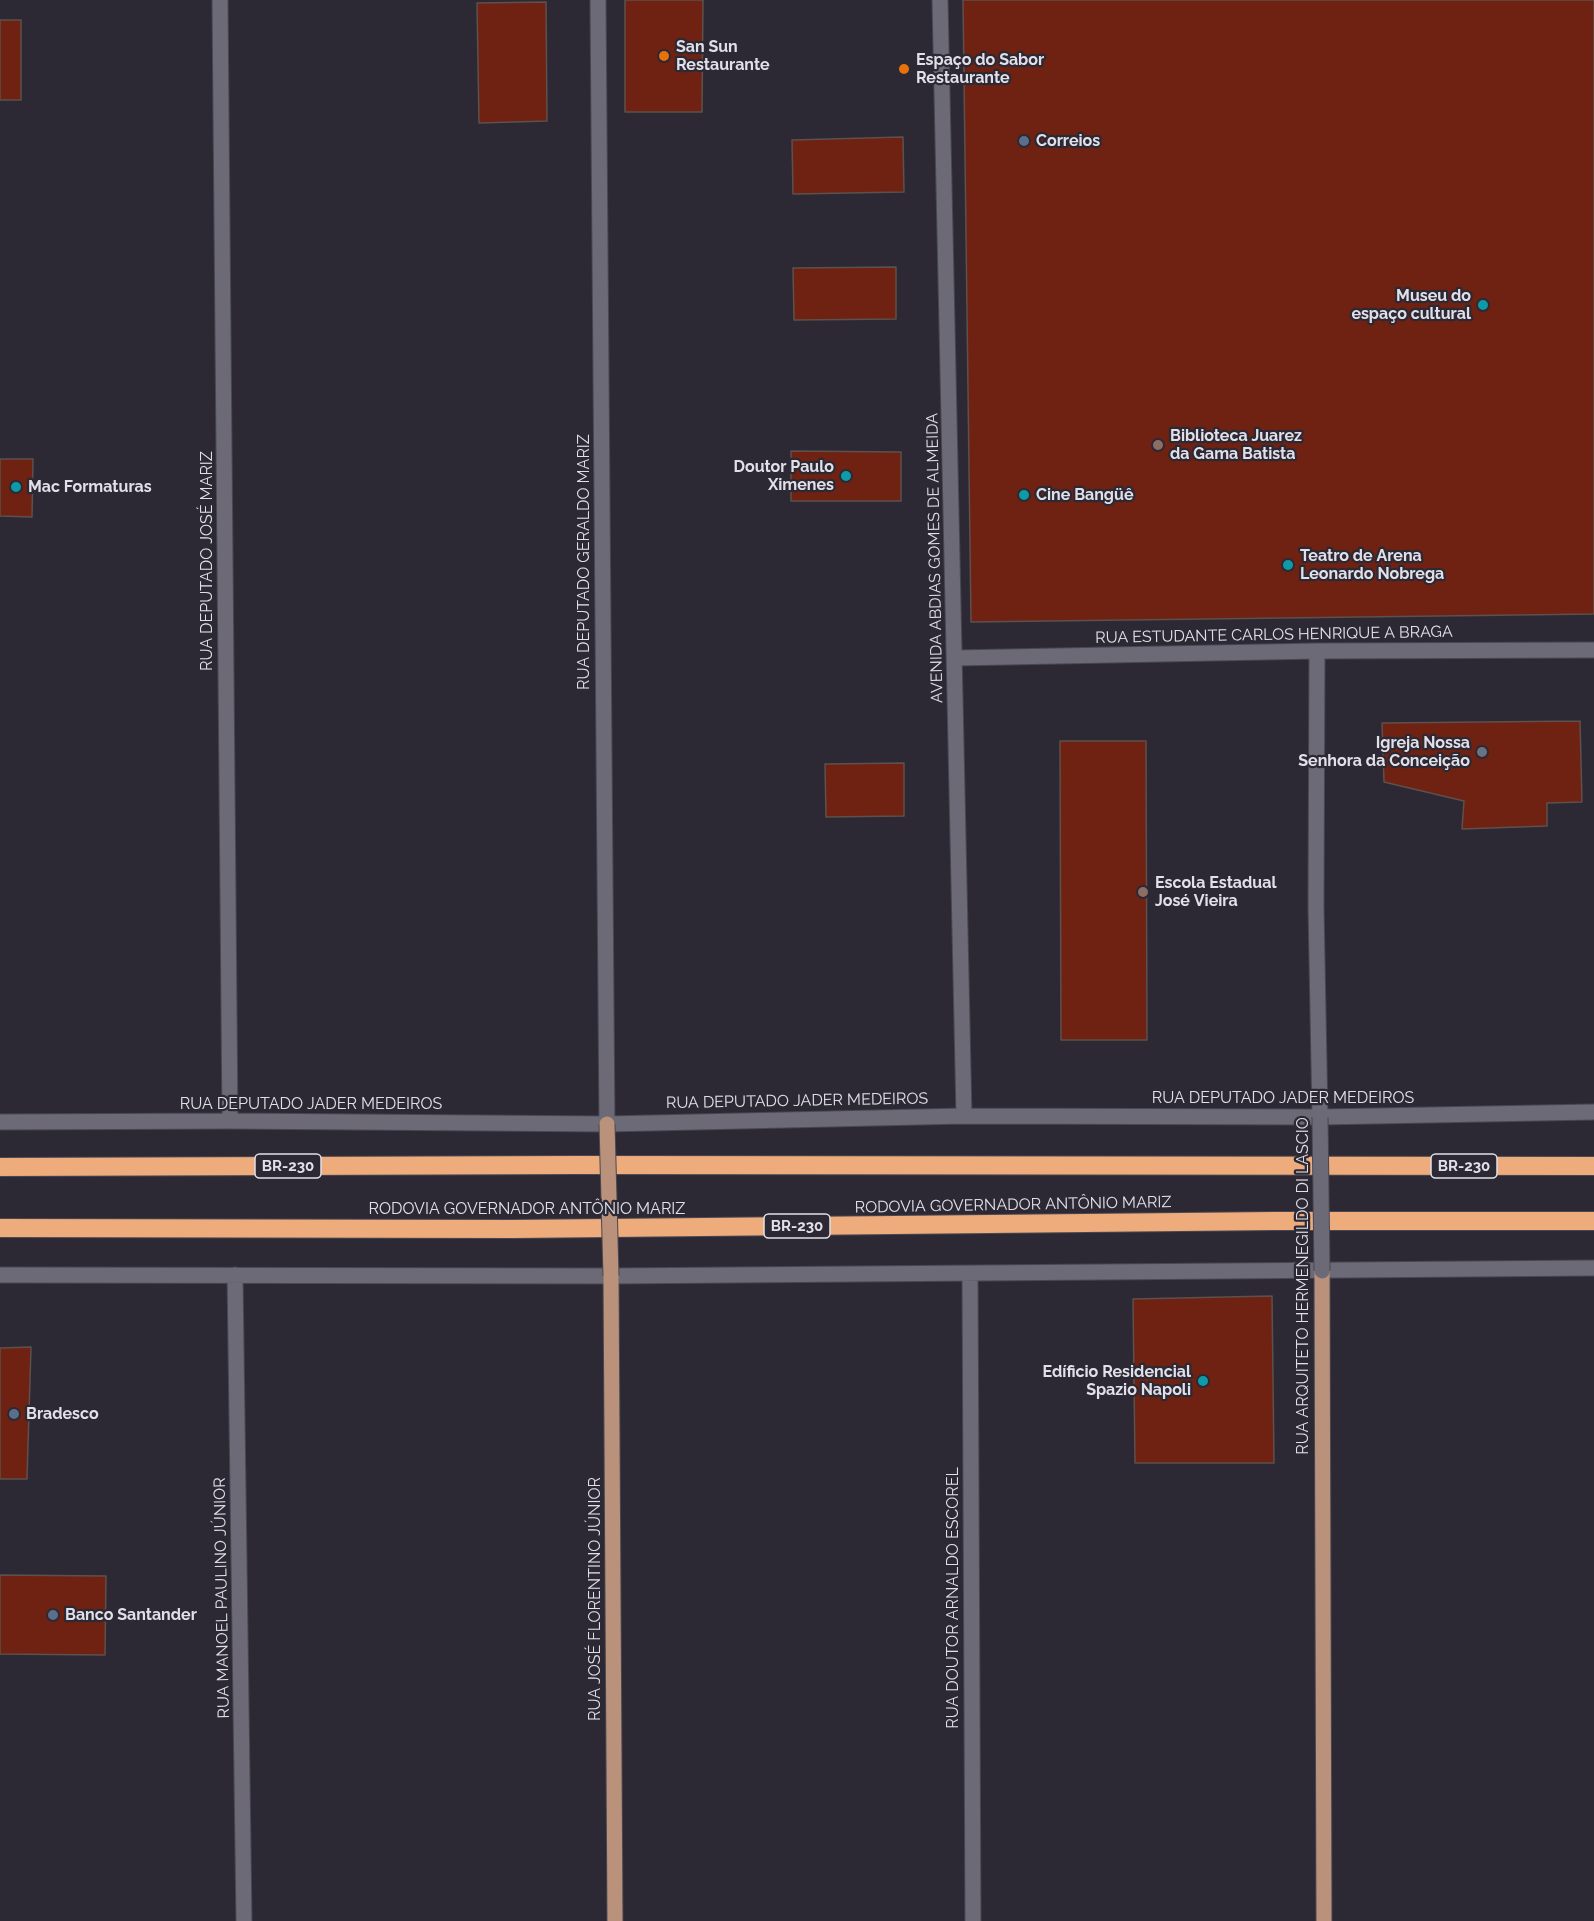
<!DOCTYPE html>
<html>
<head>
<meta charset="utf-8">
<style>
	body { margin:0 }
	canvas { display:block; background:#2c2935 }
</style>
</head>
<body>
<canvas width="1594" height="1921"></canvas>
<script>
const context = document.querySelector('canvas').getContext('2d');
context.lineJoin = 'round';
function fill(path, color) { context.fillStyle = color; context.fill(path, 'evenodd'); }
const shape = rows => new Path2D(rows.map(r => 'M' + r).join(''));
function strokePath(path, color, width, dash) { context.strokeStyle = color; context.lineWidth = width; context.lineCap = dash ? 'butt' : 'round'; context.setLineDash(dash || []); context.stroke(path); }
function label(font, color, halo, rows, align = 'center') {
  context.font = font + ' Raleway,sans-serif'; context.lineWidth = 4.5; context.setLineDash([]); context.textBaseline = 'middle'; context.strokeStyle = halo; context.fillStyle = color; for (const [text, x, y, turn = 0] of rows) {
    context.save(); context.translate(x, y); context.rotate((+turn || 0) * Math.PI / 180); context.textAlign = isNaN(turn) ? turn : align; if (halo) context.strokeText(text, 0, 0); context.fillText(text, 0, 0); context.restore();
  }
}
const building = shape([
	[625,0,703,0,702,112,625,112,625,0],
	[963,0,1594,0,1594,614,971,622,963,0],
	[546,2,547,121,479,123,477,3,546,2],
	[0,20,21,20,21,100,0,100,0,20],
	[903,137,904,192,793,194,792,140,903,137],
	[896,267,896,319,794,320,793,268,896,267],
	[791,451,901,452,901,501,791,501,791,451],
	[0,459,33,459,32,517,0,516,0,459],
	[1580,721,1582,802,1547,803,1547,826,1462,829,1464,801,1384,782,1382,723,1580,721],
	[1060,741,1146,741,1147,1040,1061,1040,1060,741],
	[904,763,904,816,826,817,825,764,904,763],
	[1272,1296,1274,1463,1135,1463,1133,1299,1272,1296],
	[31,1347,27,1479,0,1479,0,1348,31,1347],
	[0,1575,106,1576,105,1655,0,1654,0,1575]
]);
const minor = shape([
	[220,0,230,1121],
	[598,0,607,1124],
	[940,0,964,1116],
	[1317,651,1316,907,1320,1117],
	[955,658,1317,651,1594,650],
	[0,1122,230,1121,607,1124,964,1116,1320,1117,1594,1112],
	[0,1275,611,1276,1594,1268],
	[235,1275,244,1921],
	[970,1275,973,1921]
]);
const major = shape([
	[1322,1271,1324,1921],
	[611,1276,615,1921]
]);
const highway = shape([
	[0,1167,576,1165,1594,1166],
	[0,1228,513,1229,1275,1221,1594,1221]
]);
const minorBridge = shape([
	[1320,1117,1322,1271]
]);
const majorBridge = shape([
	[607,1124,611,1276]
]);
const markers = [
	[664,56,6,"#e8710a"],
	[904,69,6,"#e8710a"],
	[1024,141,6,"#5c6f8a"],
	[1483,305,6,"#0f9aa8"],
	[1158,445,6,"#8d6e63"],
	[846,476,6,"#0f9aa8"],
	[16,487,6,"#0f9aa8"],
	[1024,495,6,"#0f9aa8"],
	[1288,565,6,"#0f9aa8"],
	[1482,752,6,"#6b7280"],
	[1143,892,6,"#8d6e63"],
	[1203,1381,6,"#0f9aa8"],
	[14,1414,6,"#5c6f8a"],
	[53,1615,6,"#5c6f8a"]
];
const shields = [
	[288,1166,66],
	[1464,1166,66],
	[797,1226,66]
];
const shieldNames = [
	["BR-230",288,1166],
	["BR-230",1464,1166],
	["BR-230",797,1226]
];
const poiNames = [
	["San Sun",676,47],
	["Restaurante",676,65],
	["Espaço do Sabor",916,60],
	["Restaurante",916,78],
	["Correios",1036,141],
	["Museu do",1471,296,"right"],
	["espaço cultural",1471,314,"right"],
	["Biblioteca Juarez",1170,436],
	["da Gama Batista",1170,454],
	["Doutor Paulo",834,467,"right"],
	["Ximenes",834,485,"right"],
	["Mac Formaturas",28,487],
	["Cine Bangüê",1036,495],
	["Teatro de Arena",1300,556],
	["Leonardo Nobrega",1300,574],
	["Igreja Nossa",1470,743,"right"],
	["Senhora da Conceição",1470,761,"right"],
	["Escola Estadual",1155,883],
	["José Vieira",1155,901],
	["Edíficio Residencial",1191,1372,"right"],
	["Spazio Napoli",1191,1390,"right"],
	["Bradesco",26,1414],
	["Banco Santander",65,1615]
];
const streetNames = [
	["AVENIDA ABDIAS GOMES DE ALMEIDA",935,558,-91],
	["RUA DEPUTADO JOSÉ MARIZ",207,561,-90],
	["RUA DEPUTADO GERALDO MARIZ",584,562,-90],
	["RUA ESTUDANTE CARLOS HENRIQUE A BRAGA",1274,635,-1],
	["RUA DEPUTADO JADER MEDEIROS",1283,1098],
	["RUA DEPUTADO JADER MEDEIROS",797,1101,-1],
	["RUA DEPUTADO JADER MEDEIROS",311,1104],
	["RODOVIA GOVERNADOR ANTÔNIO MARIZ",1013,1205,-1],
	["RODOVIA GOVERNADOR ANTÔNIO MARIZ",527,1209],
	["RUA ARQUITETO HERMENEGILDO DI LASCIO",1303,1286,-90],
	["RUA MANOEL PAULINO JÚNIOR",222,1598,-91],
	["RUA DOUTOR ARNALDO ESCOREL",953,1598,-90],
	["RUA JOSÉ FLORENTINO JÚNIOR",595,1599,-90]
];
fill(building, '#6f2211');
strokePath(building, '#5e504c', 1.5);
strokePath(minor, '#494851', 17);
strokePath(major, '#494851', 17);
strokePath(highway, '#494851', 20);
strokePath(minor, '#6c6a77', 15);
strokePath(major, '#ba917a', 15);
strokePath(highway, '#eeab7c', 18);
strokePath(minorBridge, '#494851', 17, []);
strokePath(majorBridge, '#494851', 17, []);
strokePath(minorBridge, '#6c6a77', 15);
strokePath(majorBridge, '#ba917a', 15);
for (const [x, y, r, color] of markers) { const dot = new Path2D(); dot.arc(x, y, r, 0, 2 * Math.PI); context.fillStyle = color; context.fill(dot); strokePath(dot, '#2c2935', 2); }
for (const [x, y, w] of shields) { const box = new Path2D(); box.roundRect(x - w / 2, y - 12, w, 24, 4.5); context.fillStyle = '#2c2935'; context.fill(box); strokePath(box, '#e1e0e8', 1.5); }
label('bold 15px', '#e1e0e8', null, shieldNames);
label('bold 16px', '#e1e0e8', '#2c2935', poiNames, 'left');
label('16px', '#e1e0e8', '#2c2935', streetNames);
</script>
</body>
</html>
